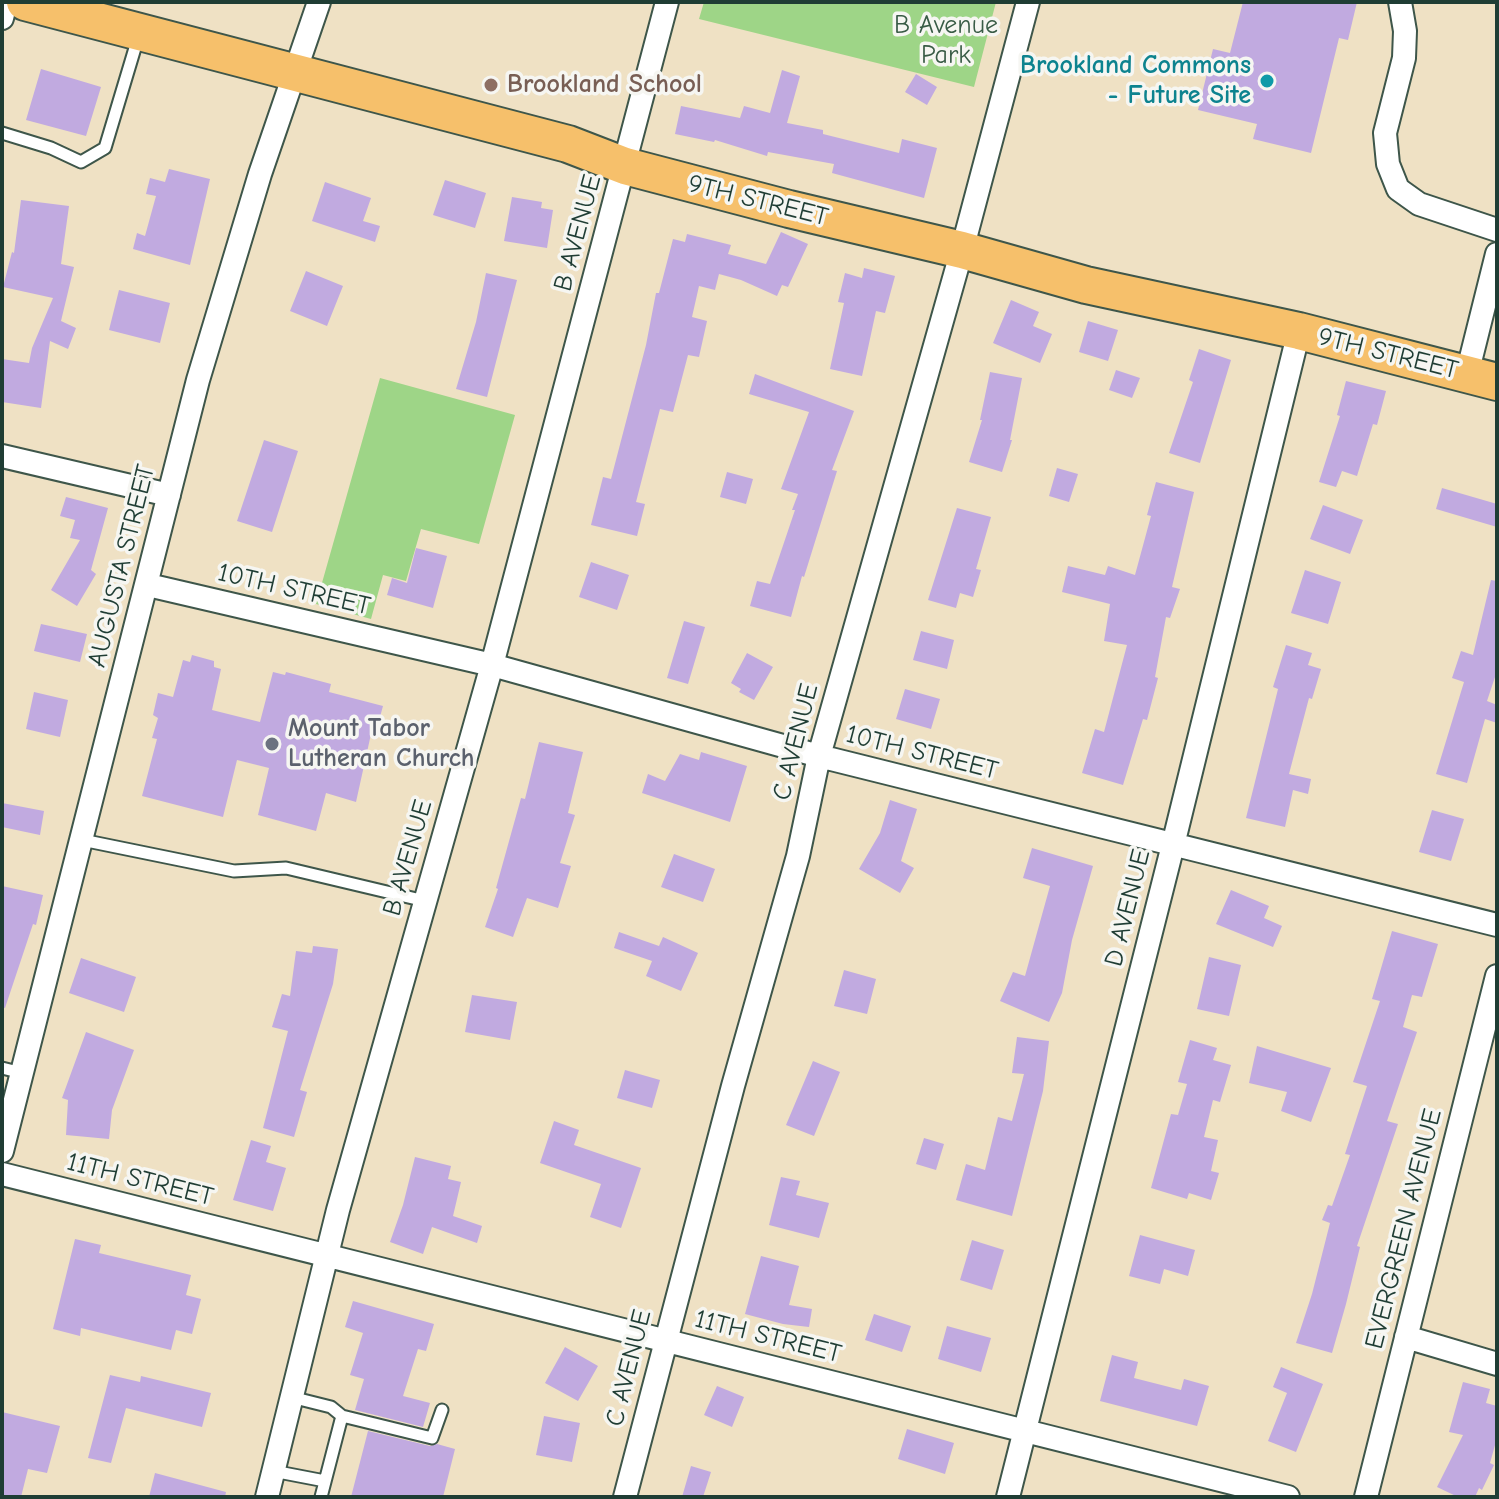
<!DOCTYPE html>
<html>
<head>
<meta charset="utf-8">
<style>
	body { margin:0 }
	#map { position:relative; width:1499px; height:1499px; overflow:hidden; background:#efe1c4; font-family:"Comic Neue",sans-serif }
	canvas { display:block }
	.frame { position:absolute; inset:0; border:4px solid #1f3d34; pointer-events:none }
</style>
</head>
<body>
<div id="map">
<canvas width="1499" height="1499"></canvas>
<div class="frame"></div>
</div>
<script>
const context = document.querySelector('canvas').getContext('2d');
context.lineJoin = 'round';
function fill(path, color) { context.fillStyle = color; context.fill(path, 'evenodd'); }
const shape = rows => new Path2D(rows.map(r => 'M' + r).join(''));
function strokePath(path, color, width, dash) { context.strokeStyle = color; context.lineWidth = width; context.lineCap = dash ? 'butt' : 'round'; context.setLineDash(dash || []); context.stroke(path); }
function label(font, color, halo, rows, align = 'center') {
  context.font = font + ' "Comic Neue",sans-serif'; context.lineWidth = 7; context.setLineDash([]); context.textBaseline = 'middle'; context.strokeStyle = halo; context.fillStyle = color; for (const [text, x, y, turn = 0] of rows) {
    context.save(); context.translate(x, y); context.rotate((+turn || 0) * Math.PI / 180); context.textAlign = isNaN(turn) ? turn : align; if (halo) context.strokeText(text, 0, 0); context.fillText(text, 0, 0); context.restore();
  }
}
const green = shape([
	[704,2,996,2,974,87,699,19],
	[380,378,515,415,479,544,421,529,406,581,383,575,371,619,316,604]
]);
const building = shape([
	[1243,2,1357,2,1348,40,1339,38,1311,153,1253,139,1257,124,1198,110,1213,49,1230,53],
	[41,69,101,87,86,136,26,120],
	[782,70,800,76,787,123,823,130,823,134,899,153,902,139,937,148,924,198,832,173,834,164,768,152,767,156,715,140,714,142,675,134,681,106,740,118,744,106,770,113],
	[916,74,937,87,927,105,905,92],
	[169,169,210,179,190,265,133,249,137,233,145,236,156,196,146,194,150,178,165,182],
	[445,180,486,193,475,228,433,215],
	[325,182,371,198,363,221,380,226,375,242,312,221],
	[512,197,542,202,541,208,553,210,547,248,504,241],
	[21,200,69,206,61,264,74,267,61,321,76,328,68,349,50,341,41,408,2,402,2,359,29,363,32,348,53,298,3,287,12,252,14,253],
	[781,232,808,244,788,287,782,285,777,296,741,280,719,274,715,290,699,286,692,317,707,321,699,357,688,355,673,412,660,409,636,502,645,504,637,536,591,525,603,477,611,479,646,345,656,293,659,293,673,239,685,242,687,234,731,245,728,254,766,264],
	[864,268,895,276,885,313,876,311,862,376,830,369,844,303,838,302,845,273,862,278],
	[306,271,343,286,327,326,290,311],
	[486,273,517,280,487,397,456,389,476,322],
	[119,290,170,303,160,343,109,330],
	[1011,300,1039,312,1033,326,1052,334,1040,363,993,343],
	[1088,321,1118,330,1108,361,1079,352],
	[1199,349,1231,360,1200,463,1169,453,1193,382,1189,380],
	[1116,370,1140,378,1132,398,1109,390],
	[990,372,1022,378,1010,440,1012,440,1002,472,969,462,982,420,980,420],
	[755,374,854,411,832,470,837,471,804,577,802,576,791,617,750,606,757,581,770,584,795,510,792,510,798,494,781,489,809,412,749,394],
	[1346,381,1386,391,1377,425,1373,424,1357,476,1342,471,1336,487,1319,482,1340,416,1337,415],
	[264,440,298,451,272,532,237,521],
	[1057,468,1078,474,1069,502,1049,496],
	[727,472,753,479,746,504,720,497],
	[1156,482,1194,492,1172,587,1180,589,1170,618,1166,617,1155,677,1158,678,1147,720,1143,719,1123,785,1082,773,1095,729,1104,732,1127,645,1104,641,1110,604,1062,592,1068,566,1105,575,1108,566,1135,575,1151,516,1147,515],
	[1442,488,1497,504,1497,527,1436,509],
	[66,497,108,508,91,570,96,574,77,606,51,590,80,540,70,538,75,520,60,516],
	[1323,505,1363,520,1350,554,1310,539],
	[957,508,991,517,976,569,981,570,973,597,960,593,956,608,928,600],
	[416,548,447,556,433,608,387,595,392,578,407,583],
	[591,562,629,575,617,610,579,597],
	[1305,570,1341,582,1328,624,1291,613],
	[1491,580,1497,581,1497,671,1487,701,1497,705,1497,723,1485,719,1467,783,1436,774,1464,682,1452,678,1461,651,1473,655],
	[684,621,705,627,688,684,667,678],
	[41,624,87,634,80,662,34,651],
	[921,631,954,640,947,669,913,660],
	[1286,645,1312,653,1308,665,1321,669,1312,699,1309,698,1289,774,1311,779,1308,794,1293,790,1285,827,1246,818,1278,689,1273,687],
	[747,653,773,667,754,700,739,692,741,689,731,683],
	[192,655,214,661,214,667,221,669,212,710,260,722,273,672,285,675,286,672,331,684,329,692,383,706,375,735,371,734,356,802,326,793,316,831,258,815,269,768,237,760,223,817,142,796,157,739,152,738,158,718,153,715,158,693,173,697,183,660,190,662],
	[905,689,940,699,931,729,896,719],
	[34,692,68,700,60,737,26,729],
	[539,742,583,752,568,813,575,815,560,863,571,866,558,908,527,898,513,937,485,927,498,889,496,888,521,798,525,799],
	[701,752,747,766,730,822,642,793,648,774,665,781,680,754,699,760],
	[890,800,917,809,901,861,914,868,900,893,859,869,880,833],
	[2,803,44,811,40,835,2,827],
	[1432,810,1464,819,1451,861,1419,852],
	[1032,848,1093,866,1072,940,1062,993,1049,1022,1000,1001,1013,972,1025,976,1050,886,1023,878],
	[674,854,715,869,703,902,661,887],
	[2,886,43,895,36,925,33,924,5,1008,2,1007],
	[1231,890,1269,906,1264,918,1282,926,1273,947,1216,924],
	[1392,931,1438,944,1422,997,1412,995,1403,1027,1417,1032,1387,1121,1398,1124,1357,1246,1360,1247,1346,1304,1332,1353,1296,1343,1312,1294,1330,1223,1322,1220,1328,1205,1332,1206,1350,1155,1345,1154,1367,1086,1353,1082,1380,1001,1372,999],
	[619,932,659,946,663,937,698,953,681,991,646,976,652,961,614,948],
	[313,946,338,949,333,984,300,1090,307,1092,294,1137,263,1128,288,1031,272,1027,282,994,290,996,296,951,312,953],
	[1209,957,1241,965,1229,1016,1197,1009],
	[81,958,136,977,124,1012,69,993],
	[844,970,876,979,867,1014,834,1006],
	[472,995,517,1002,510,1040,465,1032],
	[86,1032,134,1050,112,1110,109,1139,66,1135,68,1100,62,1098],
	[1017,1037,1049,1041,1043,1091,1012,1216,956,1200,966,1164,985,1170,998,1117,1012,1121,1024,1074,1012,1073],
	[1190,1040,1217,1048,1213,1060,1231,1065,1220,1102,1213,1100,1204,1137,1218,1140,1211,1171,1219,1173,1211,1200,1189,1193,1187,1199,1151,1188,1171,1114,1178,1115,1187,1084,1178,1082],
	[1257,1046,1331,1068,1311,1122,1281,1111,1287,1092,1249,1083],
	[813,1061,840,1072,814,1136,786,1125],
	[625,1070,660,1080,652,1108,617,1098],
	[554,1121,579,1130,574,1145,641,1168,621,1228,590,1217,601,1184,540,1163],
	[924,1138,944,1144,936,1170,916,1164],
	[251,1140,271,1146,266,1162,286,1168,273,1211,233,1200],
	[415,1157,451,1166,448,1179,461,1182,453,1216,482,1226,477,1243,432,1227,423,1254,390,1242,403,1205],
	[781,1177,800,1181,796,1195,829,1203,819,1238,769,1225],
	[1140,1235,1195,1250,1188,1276,1164,1269,1160,1284,1129,1276],
	[75,1239,101,1245,99,1253,191,1275,186,1295,201,1299,192,1334,176,1330,171,1350,81,1328,80,1336,53,1329],
	[972,1240,1004,1250,992,1290,960,1280],
	[761,1256,799,1266,789,1305,812,1309,809,1327,783,1324,745,1314],
	[353,1301,434,1324,426,1351,418,1349,403,1396,430,1403,423,1427,355,1410,364,1379,350,1375,363,1333,345,1327],
	[874,1314,911,1326,902,1352,865,1340],
	[947,1326,991,1338,981,1372,938,1359],
	[565,1347,598,1366,578,1401,545,1383],
	[1112,1355,1138,1362,1134,1378,1181,1390,1184,1379,1209,1386,1197,1426,1100,1401],
	[1281,1367,1323,1384,1296,1452,1268,1441,1287,1393,1273,1387],
	[110,1375,140,1382,141,1376,211,1393,202,1427,126,1408,111,1463,88,1458],
	[1463,1382,1490,1389,1486,1403,1497,1406,1497,1438,1490,1463,1494,1465,1482,1490,1479,1488,1475,1497,1458,1497,1437,1487,1463,1435,1449,1432],
	[717,1386,744,1397,732,1427,704,1415],
	[2,1412,60,1426,47,1473,28,1469,21,1497,2,1497],
	[544,1416,580,1423,572,1462,536,1455],
	[907,1429,954,1443,945,1474,898,1459],
	[368,1431,430,1446,437,1444,455,1449,443,1497,351,1497],
	[691,1466,711,1472,703,1497,682,1497],
	[155,1473,226,1492,225,1497,149,1497]
]);
const service = shape([
	[2,133,51,148,81,162,105,148,138,38],
	[82,840,234,871,286,868,425,901],
	[2,1068,22,1073],
	[291,1397,331,1407,342,1416,321,1497],
	[342,1416,432,1438,442,1410],
	[273,1471,325,1481]
]);
const minor = shape([
	[1400,2,1405,31,1404,58,1385,133,1388,164,1398,189,1419,204,1497,230],
	[2,18,6,2],
	[1467,374,1497,254],
	[2,456,169,495],
	[148,585,492,665,819,756,1497,925],
	[2,1151,198,380,260,174,319,2],
	[2,1174,1288,1497],
	[1406,1337,1497,1364],
	[267,1497,338,1210,492,665,667,2],
	[625,1497,733,1086,798,856,819,756,962,250,1028,2],
	[1008,1497,1173,845,1299,331],
	[1366,1497,1497,976]
]);
const primary = shape([
	[25,2,568,144,625,166,789,209,962,250,1086,285,1299,331,1497,382]
]);
const markers = [
	[1267,81,8,"#0f9aa8"],
	[491,85,8,"#8d6e63"],
	[272,744,8,"#6b7280"]
];
const parkNames = [
	["B Avenue",946,26],
	["Park",946,56]
];
const cultureNames = [
	["Brookland Commons",1251,66],
	["- Future Site",1251,96]
];
const educationNames = [
	["Brookland School",507,85]
];
const streetNames = [
	["9TH STREET",758,201,14],
	["B AVENUE",578,233,-75],
	["9TH STREET",1388,354,14],
	["AUGUSTA STREET",122,566,-76],
	["10TH STREET",294,590,13],
	["C AVENUE",796,742,-76],
	["10TH STREET",922,753,14],
	["B AVENUE",408,858,-74],
	["D AVENUE",1128,908,-76],
	["11TH STREET",140,1180,14],
	["EVERGREEN AVENUE",1404,1229,-76],
	["11TH STREET",768,1337,14],
	["C AVENUE",629,1368,-76]
];
const worshipNames = [
	["Mount Tabor",288,729],
	["Lutheran Church",288,759]
];
fill(green, '#9ed587');
fill(building, '#c1aae0');
strokePath(service, '#3e564a', 15);
strokePath(minor, '#3e564a', 26);
strokePath(primary, '#3e564a', 40);
strokePath(service, '#fff', 11);
strokePath(minor, '#fff', 22);
strokePath(primary, '#f6c06b', 36);
for (const [x, y, r, color] of markers) { const dot = new Path2D(); dot.arc(x, y, r, 0, 2 * Math.PI); context.fillStyle = color; context.fill(dot); strokePath(dot, '#f6f6f2', 3); }
label('26px', '#385b45', '#f6f6f2', parkNames);
label('bold 26px', '#0d838f', '#f6f6f2', cultureNames, 'right');
label('bold 26px', '#785e54', '#f6f6f2', educationNames, 'left');
label('26px', '#1f3d34', '#f6f6f2', streetNames);
label('bold 26px', '#5b616d', '#f6f6f2', worshipNames, 'left');
</script>
</body>
</html>
